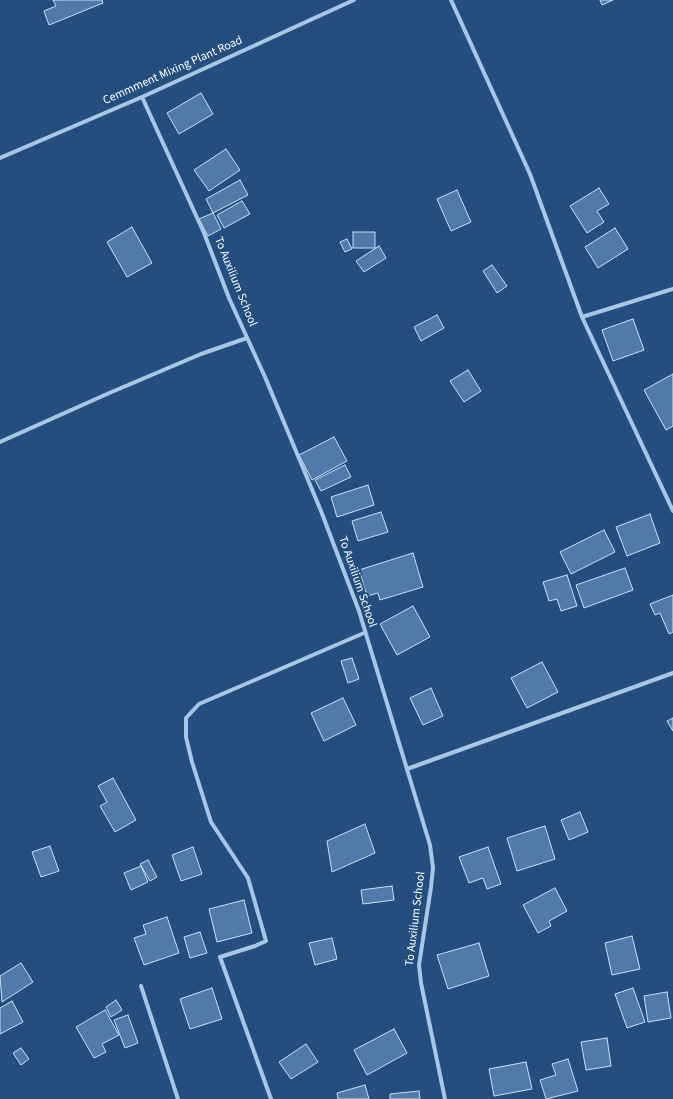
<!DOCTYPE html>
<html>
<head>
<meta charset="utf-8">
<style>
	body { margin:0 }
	canvas { display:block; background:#234e7e }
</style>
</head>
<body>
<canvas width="673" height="1099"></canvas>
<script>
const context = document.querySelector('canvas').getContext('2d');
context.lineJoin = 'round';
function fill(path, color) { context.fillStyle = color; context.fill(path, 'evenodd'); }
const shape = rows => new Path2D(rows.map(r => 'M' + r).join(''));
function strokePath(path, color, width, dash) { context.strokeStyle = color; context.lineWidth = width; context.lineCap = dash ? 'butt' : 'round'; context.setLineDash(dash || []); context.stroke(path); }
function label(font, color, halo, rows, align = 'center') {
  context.font = font + ' "Source Sans 3",sans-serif'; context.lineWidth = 4; context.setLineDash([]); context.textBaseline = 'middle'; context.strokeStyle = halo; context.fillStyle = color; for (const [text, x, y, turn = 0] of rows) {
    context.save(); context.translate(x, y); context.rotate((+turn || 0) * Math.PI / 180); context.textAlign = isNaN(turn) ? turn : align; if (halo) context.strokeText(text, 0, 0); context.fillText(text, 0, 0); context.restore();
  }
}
const building = shape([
	[53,0,102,0,103,3,49,25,44,11,56,6,53,0],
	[600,0,613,0,602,5,600,0],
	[201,93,213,114,179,134,167,113,201,93],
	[226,149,240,170,209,191,194,170,226,149],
	[240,180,248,195,213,213,206,199,240,180],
	[599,188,609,204,597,211,604,222,587,233,570,206,599,188],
	[457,190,471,222,451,231,437,199,457,190],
	[242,201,250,214,224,228,217,215,242,201],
	[213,213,221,229,208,236,199,219,213,213],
	[132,227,152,263,127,277,107,242,132,227],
	[615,228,628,249,598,268,585,247,615,228],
	[353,232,375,232,375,248,353,248,353,232],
	[347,239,352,249,345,252,340,242,347,239],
	[379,246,386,258,364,272,356,261,379,246],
	[492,265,507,286,497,293,483,271,492,265],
	[437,315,444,328,421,341,414,327,437,315],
	[633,319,644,350,613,361,602,330,633,319],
	[468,370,481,391,464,402,450,381,468,370],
	[673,374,673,426,666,430,644,390,673,374],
	[334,437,347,461,312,480,299,455,334,437],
	[345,465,351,477,321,491,315,480,345,465],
	[368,485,374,505,337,517,331,497,368,485],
	[381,512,388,532,358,541,352,521,381,512],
	[650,514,660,543,627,556,616,527,650,514],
	[604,530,615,552,571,574,560,552,604,530],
	[413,553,423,587,380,600,378,593,367,596,359,570,413,553],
	[625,568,633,590,584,608,576,585,625,568],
	[567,575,577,606,561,611,557,599,549,601,543,582,567,575],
	[673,595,673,632,669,634,660,613,655,615,650,604,673,595],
	[413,606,430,637,397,655,380,624,413,606],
	[352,658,359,679,348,683,341,661,352,658],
	[542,662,558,692,527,708,511,678,542,662],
	[431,688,443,716,423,725,410,698,431,688],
	[343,698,356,725,324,741,311,713,343,698],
	[673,718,673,731,667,721,673,718],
	[113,778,136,820,115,832,100,806,107,802,98,786,113,778],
	[580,812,588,832,569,840,561,820,580,812],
	[365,824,375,853,332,872,327,841,365,824],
	[545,826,555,859,517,871,507,838,545,826],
	[50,846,59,871,41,877,32,852,50,846],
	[193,847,202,874,181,881,172,855,193,847],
	[488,847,501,884,487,889,483,878,469,883,459,857,488,847],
	[148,860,157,877,150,881,140,864,148,860],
	[141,866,148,882,131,890,124,873,141,866],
	[392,886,394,900,363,904,361,890,392,886],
	[555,888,567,911,549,921,551,926,538,933,523,905,555,888],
	[244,900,252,933,217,942,209,909,244,900],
	[167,917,179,953,144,965,134,938,146,934,143,925,167,917],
	[200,932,207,953,190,958,184,937,200,932],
	[632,936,640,969,612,975,605,943,632,936],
	[332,938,337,959,315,965,309,943,332,938],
	[479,943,489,976,448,989,437,955,479,943],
	[21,963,33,982,2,1002,0,976,21,963],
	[212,988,222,1019,190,1029,180,999,212,988],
	[633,988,645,1022,627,1028,615,994,633,988],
	[667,992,671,1018,648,1022,644,996,667,992],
	[116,1000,122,1010,111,1017,106,1007,116,1000],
	[12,1001,23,1022,0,1034,0,1008,12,1001],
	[105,1010,119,1035,102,1044,106,1052,94,1058,76,1027,105,1010],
	[128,1015,138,1043,125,1048,114,1020,128,1015],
	[394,1029,407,1053,367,1075,354,1050,394,1029],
	[607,1038,611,1066,586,1070,581,1042,607,1038],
	[306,1044,318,1062,291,1079,279,1062,306,1044],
	[21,1048,29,1059,21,1065,13,1053,21,1048],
	[568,1059,578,1091,546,1099,540,1080,556,1075,552,1064,568,1059],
	[526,1062,532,1089,494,1096,489,1069,526,1062],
	[365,1085,369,1099,338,1099,337,1093,365,1085],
	[419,1091,420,1099,390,1099,390,1094,419,1091]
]);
const minor = shape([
	[451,0,530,174,582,317,673,511],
	[142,97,204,233,229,298,265,377,321,511,359,611,430,845,433,868,431,887,419,965,421,983,445,1099],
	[0,158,142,97,354,0],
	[582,317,673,289],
	[0,442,107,394,201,354,247,338],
	[407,769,673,673],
	[141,986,178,1099],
	[271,1099,220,957,255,946,266,941,248,878,211,822,192,762,186,737,186,718,199,704,364,633]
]);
const streetNames = [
	["Cemmment Mixing Plant Road",173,71,-24],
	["To Auxilium School",235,282,68],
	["To Auxilium School",357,582,71],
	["To Auxilium School",416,919,-83]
];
fill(building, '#507ba9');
strokePath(building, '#cbe0f5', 1);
strokePath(minor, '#a8c6e6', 4);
label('12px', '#fff', '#234e7e', streetNames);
</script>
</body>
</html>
